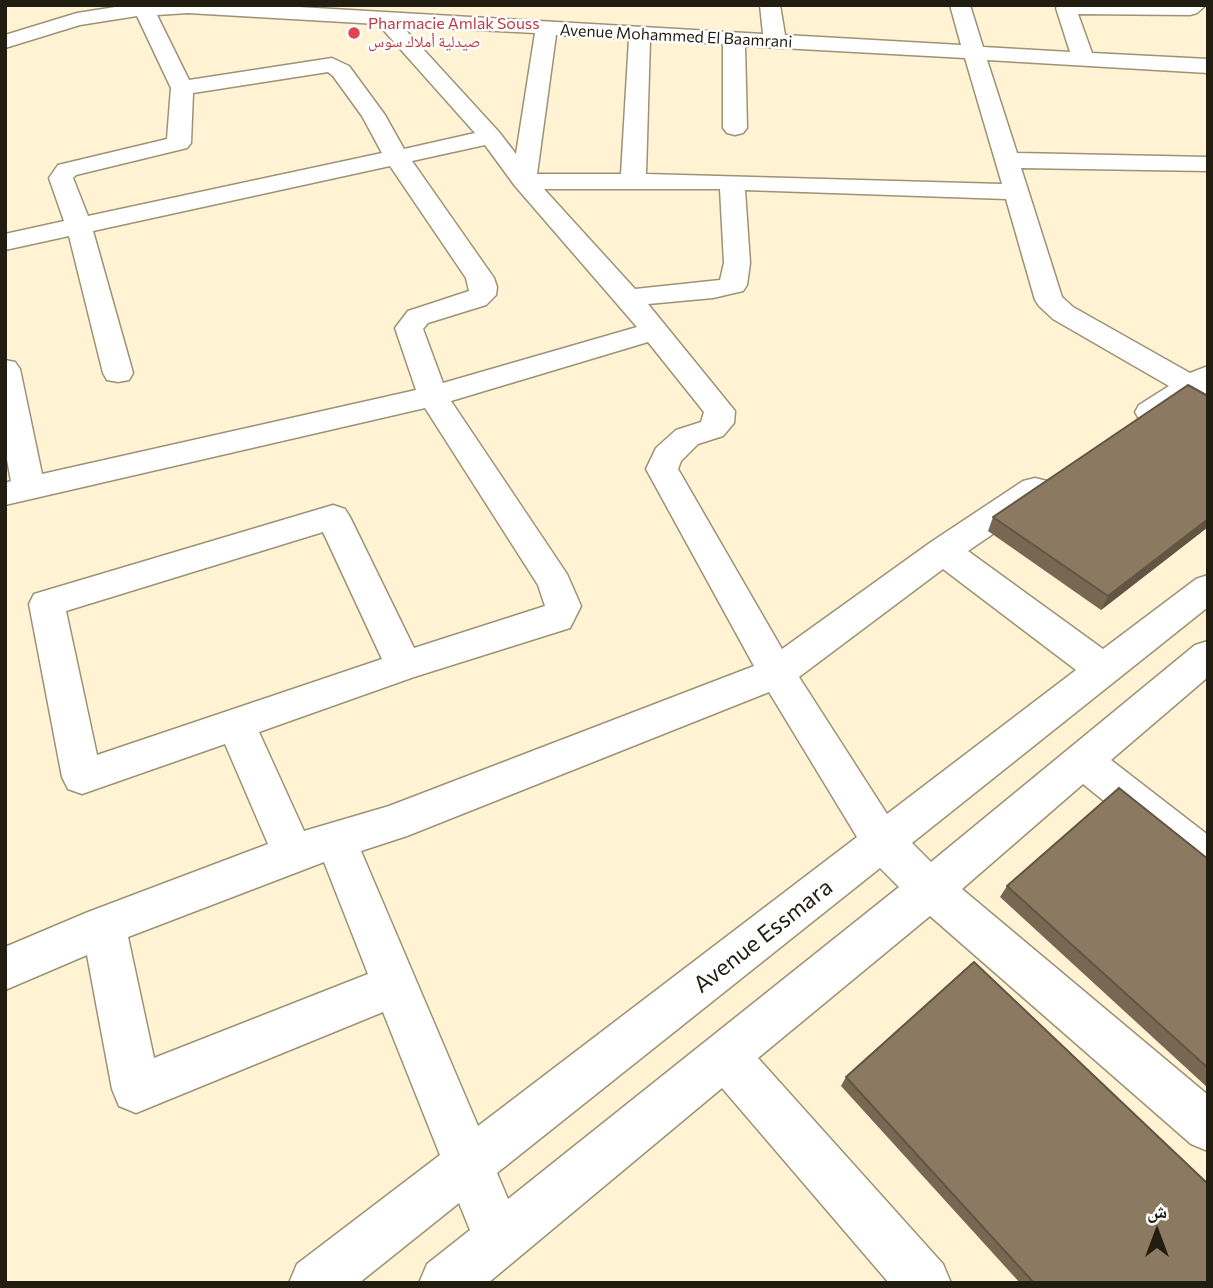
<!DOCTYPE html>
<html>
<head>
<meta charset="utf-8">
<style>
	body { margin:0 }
	#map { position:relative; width:1213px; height:1288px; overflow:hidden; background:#fff3d4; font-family:Commissioner,"Noto Naskh Arabic",sans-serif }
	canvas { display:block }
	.frame { position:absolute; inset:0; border:7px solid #211d11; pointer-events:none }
	.north { position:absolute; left:1122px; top:1197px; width:70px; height:70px; -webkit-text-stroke:5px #fff; paint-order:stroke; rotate:0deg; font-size:19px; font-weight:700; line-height:28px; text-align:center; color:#211d11 }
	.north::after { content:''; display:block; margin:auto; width:24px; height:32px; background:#211d11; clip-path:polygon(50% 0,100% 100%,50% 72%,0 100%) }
</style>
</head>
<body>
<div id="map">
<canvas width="1213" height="1288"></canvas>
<div class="frame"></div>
<div class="north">ش</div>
</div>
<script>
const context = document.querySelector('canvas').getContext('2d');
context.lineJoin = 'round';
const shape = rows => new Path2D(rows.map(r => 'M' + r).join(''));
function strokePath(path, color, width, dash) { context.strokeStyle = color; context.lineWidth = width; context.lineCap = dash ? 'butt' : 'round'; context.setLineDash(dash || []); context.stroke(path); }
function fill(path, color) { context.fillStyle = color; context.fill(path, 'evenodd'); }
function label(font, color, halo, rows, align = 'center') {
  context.font = font + ' Commissioner,"Noto Naskh Arabic",sans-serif'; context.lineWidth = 5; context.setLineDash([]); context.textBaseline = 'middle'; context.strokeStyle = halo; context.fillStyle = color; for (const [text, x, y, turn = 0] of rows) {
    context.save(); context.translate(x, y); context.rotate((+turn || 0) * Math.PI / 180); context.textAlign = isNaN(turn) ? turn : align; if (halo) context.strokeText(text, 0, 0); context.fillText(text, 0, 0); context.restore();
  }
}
const minor = shape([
	[128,5,264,5,763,34,760,5,780,5,785,35,961,45,950,5,970,5,983,47,1070,52,1056,8,1058,5,1206,5,1197,13,1190,15,1078,14,1092,53,1208,59,1208,73,987,60,1017,153,1208,157,1208,171,1021,168,1062,297,1073,307,1190,373,1208,366,1208,406,1191,399,1161,419,1150,422,1139,419,1135,412,1139,405,1169,386,1053,319,1039,306,1035,300,1006,199,745,190,750,263,747,285,743,291,713,298,648,304,735,411,734,423,723,436,698,444,681,461,678,469,782,649,931,542,1023,481,1035,478,1047,481,1051,489,1047,497,968,551,1103,649,1196,579,1208,575,1208,607,912,843,931,862,1195,645,1208,641,1208,677,1111,760,1208,835,1208,879,1193,873,1083,784,962,889,1208,1095,1208,1151,1191,1144,930,916,758,1058,943,1264,951,1283,889,1283,722,1088,488,1283,419,1283,427,1264,470,1230,459,1203,359,1283,289,1283,297,1264,440,1155,383,1012,136,1113,119,1106,112,1089,87,955,5,990,5,947,88,912,268,844,225,744,82,794,68,789,62,777,29,604,34,594,333,505,345,509,350,517,414,648,545,606,538,585,425,408,5,505,5,483,11,481,5,449,5,360,15,362,20,369,42,474,416,390,395,328,408,311,469,291,466,278,390,166,93,231,133,373,129,380,118,382,107,380,103,373,69,236,5,250,5,234,64,221,49,178,58,165,167,139,171,88,137,16,80,25,5,48,5,35,77,13,128,5],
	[188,13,378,24,475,133,404,149,385,115,349,66,332,58,189,80,157,15,188,13],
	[402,26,535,33,516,154,499,132,402,26],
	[556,35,629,39,621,174,537,174,556,35],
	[650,40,723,44,723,128,727,133,735,135,743,133,747,128,745,46,965,58,1002,184,646,174,650,40],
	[328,72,333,76,362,116,382,153,88,216,73,178,76,175,187,148,191,143,193,93,328,72],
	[485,145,515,186,637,327,443,383,423,329,428,323,486,305,496,295,497,287,494,278,412,161,485,145],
	[544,189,720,189,724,263,720,280,635,289,544,189],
	[648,342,704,412,701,422,676,430,656,448,646,469,754,666,389,806,304,831,259,732,414,677,570,628,581,606,567,574,451,401,648,342],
	[323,532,382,659,97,755,66,611,323,532],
	[943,569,1076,670,887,814,799,677,943,569],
	[769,692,857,837,478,1126,361,851,407,836,769,692],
	[324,862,368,974,154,1058,128,937,324,862],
	[880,868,899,887,508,1199,497,1173,880,868]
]);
const wall = shape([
	[1208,396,1208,527,1101,610,988,531,993,517],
	[1208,859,1208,1088,1000,897,1007,886],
	[846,1077,1208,1283,1020,1283,841,1086]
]);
const shadedWall = shape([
	[1208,519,1208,527,1101,610,1108,596]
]);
const building = shape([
	[1188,385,1208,396,1208,519,1108,596,993,517,1188,385],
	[1119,788,1208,859,1208,1068,1007,886,1119,788],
	[974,962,1208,1184,1208,1283,1034,1283,846,1077,974,962]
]);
const markers = [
	[354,33,7,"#e0444e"]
];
const farHealthnames = [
	["Pharmacie Amlak Souss",368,24],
	["صيدلية أملاك سوس",368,42]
];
const farStreetnames = [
	["Avenue Mohammed El Baamrani",676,36,3]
];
const nearStreetnames = [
	["Avenue Essmara",763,936,-38]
];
strokePath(minor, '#9c9275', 3);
fill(minor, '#fff');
fill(wall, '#786853');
fill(shadedWall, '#625544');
fill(building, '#8c7961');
strokePath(building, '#625544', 2);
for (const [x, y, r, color] of markers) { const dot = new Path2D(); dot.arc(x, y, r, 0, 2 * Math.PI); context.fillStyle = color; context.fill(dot); strokePath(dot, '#fff', 2.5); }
label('16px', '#be3a42', '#fff', farHealthnames, 'left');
label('16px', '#211d11', '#fff', farStreetnames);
label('23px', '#211d11', '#fff', nearStreetnames);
</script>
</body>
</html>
